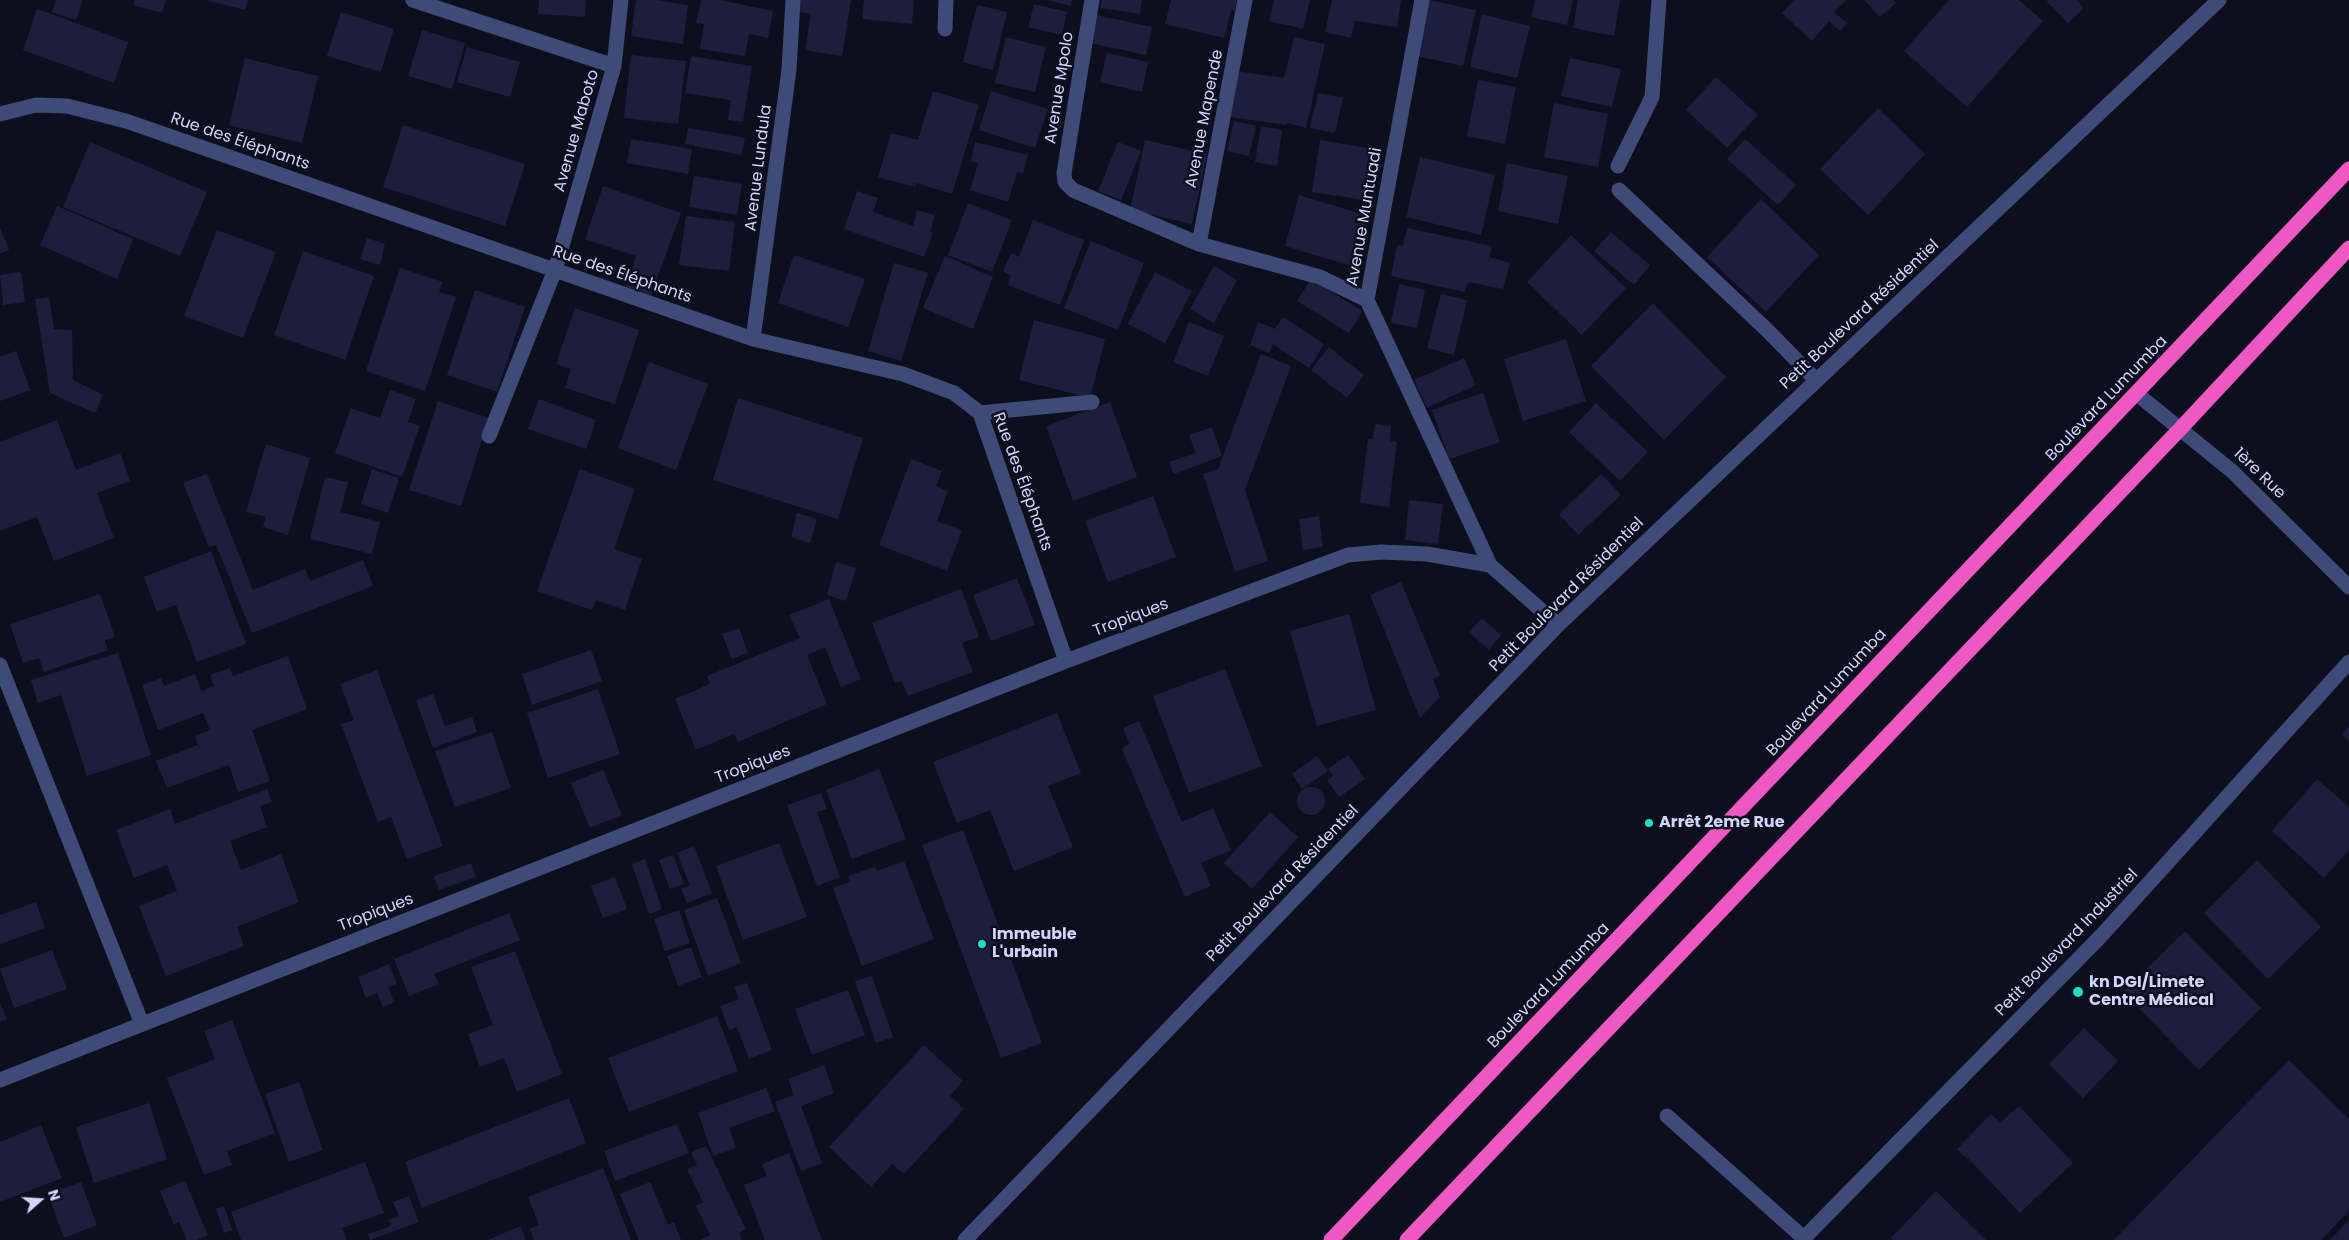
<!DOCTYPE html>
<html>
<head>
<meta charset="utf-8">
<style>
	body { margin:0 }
	#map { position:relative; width:2349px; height:1240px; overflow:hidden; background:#0e0f1e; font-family:Poppins,sans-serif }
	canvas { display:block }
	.north { position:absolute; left:15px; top:1175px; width:50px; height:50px; -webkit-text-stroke:4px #0e0f1e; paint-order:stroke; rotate:71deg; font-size:14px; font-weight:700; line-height:20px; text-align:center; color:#d0d5fa }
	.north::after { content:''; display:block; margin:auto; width:18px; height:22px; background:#d0d5fa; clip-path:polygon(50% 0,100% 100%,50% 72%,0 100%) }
</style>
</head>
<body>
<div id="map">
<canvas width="2349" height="1240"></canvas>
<div class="north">N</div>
</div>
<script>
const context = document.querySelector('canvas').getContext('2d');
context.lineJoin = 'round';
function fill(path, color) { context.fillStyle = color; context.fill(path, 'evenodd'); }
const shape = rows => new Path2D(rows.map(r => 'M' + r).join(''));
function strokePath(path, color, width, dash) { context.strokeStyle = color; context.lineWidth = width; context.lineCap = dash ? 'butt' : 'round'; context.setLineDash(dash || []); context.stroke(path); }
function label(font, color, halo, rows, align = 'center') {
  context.font = font + ' Poppins,sans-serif'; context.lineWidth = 5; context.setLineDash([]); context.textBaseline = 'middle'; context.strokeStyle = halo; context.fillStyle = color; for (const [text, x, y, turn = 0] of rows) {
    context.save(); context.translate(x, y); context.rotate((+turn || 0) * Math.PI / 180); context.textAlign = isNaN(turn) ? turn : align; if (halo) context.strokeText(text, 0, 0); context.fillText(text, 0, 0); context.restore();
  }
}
const building = shape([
	[56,0,83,0,76,20,52,12],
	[135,0,166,0,162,13,133,5],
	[206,0,248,0,245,10],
	[539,0,586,0,585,17,538,14],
	[636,0,656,0,688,5,683,44,631,36],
	[701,0,720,0,773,11,768,38,749,34,745,56,700,49,704,24,696,23],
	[796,0,851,0,842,56,805,50,811,14,795,11],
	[864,0,914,0,912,24,862,19],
	[1047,0,1072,0,1071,6],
	[1102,0,1142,0,1140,14,1100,8],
	[1171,0,1237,0,1235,11,1231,10,1224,38,1165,24],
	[1274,0,1310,0,1303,29,1269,21],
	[1332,0,1401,0,1397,27,1355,21,1351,38,1325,32],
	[1429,0,1476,10,1463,66,1416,56],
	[1535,0,1573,0,1567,25,1531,17],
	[1578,0,1620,0,1614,36,1573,28],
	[1794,0,1846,0,1834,12,1847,23,1840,31,1829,21,1812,41,1782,13],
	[1864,0,1893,0,1896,3,1880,17],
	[1949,0,2019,0,2043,21,1967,107,1904,51],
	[2048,0,2076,0,2084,8,2068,23,2047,2],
	[1034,4,1067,12,1062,35,1028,27],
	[977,5,1007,12,993,70,963,62],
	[37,9,128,42,114,83,23,50],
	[341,12,394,29,381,72,327,56],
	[1482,14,1530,26,1517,78,1470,67],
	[1096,15,1152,27,1146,55,1090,43],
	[422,30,465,43,452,89,408,76],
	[1006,37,1046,47,1035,92,995,83],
	[1294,37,1325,44,1306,128,1287,123,1287,125,1230,117,1236,71,1284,78],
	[467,47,520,62,510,97,457,82],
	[1107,53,1148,62,1142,92,1100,82],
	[631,55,686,61,678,124,624,118],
	[691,56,752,66,743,122,728,120,731,100,685,93],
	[245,58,318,76,302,143,229,125],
	[1570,58,1621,69,1612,107,1561,96],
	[1716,77,1758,115,1727,148,1686,110],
	[1478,80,1516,87,1505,144,1467,136],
	[933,91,979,105,952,194,916,183,915,187,878,177,891,133,918,140],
	[991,91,1048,109,1035,148,979,130],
	[1318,93,1343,98,1335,133,1310,128],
	[1554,103,1608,114,1598,167,1544,157],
	[1878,108,1925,154,1868,215,1820,169],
	[1234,121,1256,126,1249,156,1227,151],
	[403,125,525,164,505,226,383,187],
	[1261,126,1282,130,1277,166,1255,162],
	[688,128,745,138,741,155,685,144],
	[631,139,692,149,688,174,627,163],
	[1745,139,1796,185,1778,205,1727,159],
	[1145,140,1207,154,1192,224,1130,210],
	[1320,140,1379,150,1371,201,1312,192],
	[90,142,207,192,180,256,63,207],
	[975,142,1028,155,1023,174,1017,172,1008,202,970,190,978,163,971,161],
	[1118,142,1141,151,1121,200,1098,191],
	[1420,157,1495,175,1481,235,1406,217],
	[1507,163,1568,176,1558,224,1498,211],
	[694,176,742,184,737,215,689,207],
	[603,186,681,213,651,295,626,287,636,256,585,239],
	[857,191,878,198,873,212,913,226,917,210,935,215,930,232,933,233,924,257,844,229],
	[1299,195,1369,216,1355,267,1285,246],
	[1761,199,1819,255,1766,312,1707,257],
	[968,203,1012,220,992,272,948,255],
	[57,206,133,239,117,279,40,245],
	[686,216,735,222,729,271,679,265],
	[1033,220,1084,240,1060,305,1008,285,1011,276,1003,271,1011,253,1019,257],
	[0,228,9,250,0,254],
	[1407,228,1492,246,1489,257,1510,263,1503,289,1468,282,1465,292,1391,276,1397,245,1403,246],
	[217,230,276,252,243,338,184,316],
	[1611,232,1650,265,1634,285,1594,251],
	[1571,235,1626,288,1582,335,1527,282],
	[367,238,385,244,380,265,360,259],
	[1091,241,1144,263,1118,330,1064,308],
	[303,251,374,276,345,360,274,335],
	[794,255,865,279,848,327,778,303],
	[945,256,993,277,973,329,923,308],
	[894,263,928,273,901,361,868,351],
	[1214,266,1237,280,1214,323,1190,309],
	[400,268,443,282,439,292,456,297,425,391,366,371],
	[21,272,25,302,3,305,0,275],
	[1155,272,1192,291,1165,343,1128,324],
	[1311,279,1362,311,1349,333,1297,301],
	[1399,284,1425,290,1417,328,1391,323],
	[475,290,525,307,497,392,447,375],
	[1441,294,1467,300,1454,355,1427,348],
	[49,297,54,329,72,330,73,380,103,395,95,413,50,393,35,299],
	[1653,303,1726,377,1664,440,1591,366],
	[575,308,639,330,615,404,565,388,571,369,556,364],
	[1283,317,1324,344,1309,368,1273,344,1269,353,1250,345,1258,322,1275,329],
	[1034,320,1105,339,1090,398,1019,380],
	[1189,322,1224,336,1208,376,1173,362],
	[1566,339,1586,401,1523,421,1504,359],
	[1329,347,1364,375,1347,398,1311,370],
	[16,351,30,390,0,401,0,357],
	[1261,354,1291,366,1245,490,1268,561,1235,572,1203,474,1218,469],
	[1464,358,1476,385,1427,408,1414,380],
	[649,362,708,384,676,470,618,448],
	[390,390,416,399,408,422,420,426,402,477,335,453,351,408,380,418],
	[1483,393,1500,442,1449,459,1432,410],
	[738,398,863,438,838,519,713,480],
	[539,399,596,420,586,449,528,429],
	[438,401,489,418,461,506,409,490],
	[1110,402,1137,477,1073,501,1046,426],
	[1596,403,1648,452,1620,481,1569,432],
	[57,420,76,470,120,453,130,481,97,493,114,538,54,561,37,517,0,531,0,442],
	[1375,424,1391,426,1390,441,1397,442,1389,507,1360,503,1368,439,1373,439],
	[1212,427,1222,456,1174,474,1169,462,1196,453,1189,435],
	[266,444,310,458,288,535,263,527,266,517,246,512],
	[911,459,942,471,936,486,948,491,937,521,962,530,947,571,879,545],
	[372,469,399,478,388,513,361,504],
	[580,469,635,489,614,549,642,559,625,610,596,600,592,610,537,591],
	[207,474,253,590,305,569,310,581,363,560,373,586,252,633,216,545,209,547,183,483],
	[1601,474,1621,495,1578,535,1559,514],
	[325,477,348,482,340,512,380,522,372,554,310,539],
	[1153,496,1176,557,1108,582,1085,521],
	[1409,500,1443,504,1438,544,1405,540],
	[797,513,817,519,810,543,791,537],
	[1319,516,1323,547,1303,550,1299,519],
	[211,551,246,644,197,662,176,605,157,612,144,577],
	[836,562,856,568,846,601,827,595],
	[1017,578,1035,625,991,641,973,595],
	[1401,582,1440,676,1433,679,1440,697,1420,718,1370,595],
	[961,589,979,637,962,643,973,672,908,696,902,681,895,683,872,623],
	[100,594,115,637,105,640,108,650,44,672,39,658,23,663,10,624],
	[829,599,861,679,841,687,825,647,807,655,827,704,738,742,734,734,696,750,675,699,710,684,707,676,800,638,789,615],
	[1349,614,1376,710,1317,726,1290,631],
	[1482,618,1501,635,1489,650,1469,632],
	[739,628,748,653,732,659,722,634],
	[591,650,602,681,532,705,522,674],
	[118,653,151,755,87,776,61,695,38,703,31,680],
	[288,656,307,709,252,730,270,781,238,792,229,765,167,788,156,761,198,745,195,736,210,730,203,713,158,730,142,685,161,678,164,686,195,674,201,691,214,686,210,675,230,668,233,676],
	[1225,669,1262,766,1189,793,1153,696],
	[377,670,443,846,407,859,391,817,378,822,341,724,354,720,340,684],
	[598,689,620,754,548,778,527,713],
	[433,694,445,726,472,717,477,732,433,748,416,700],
	[1057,713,1081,773,1048,786,1073,847,1014,871,990,810,957,823,933,762],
	[1139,721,1182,822,1213,808,1231,850,1201,863,1211,886,1185,897,1122,749,1129,743,1123,728],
	[2349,727,2349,742,2342,734],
	[492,732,511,788,455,807,435,751],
	[1348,755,1365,779,1339,797,1327,780,1333,776,1328,769],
	[1317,756,1328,771,1302,789,1292,774],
	[879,769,906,839,852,859,826,790],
	[603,770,622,815,590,828,571,783],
	[2317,779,2349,807,2349,850,2324,878,2272,831],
	'1297 801a14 14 0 1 1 28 0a14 14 0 1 1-28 0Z',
	[267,789,272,802,260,806,267,827,230,841,241,870,281,854,299,902,237,927,244,946,166,976,139,906,177,891,167,865,134,878,116,830,170,809,175,824],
	[821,793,827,809,817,812,840,877,817,886,787,805],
	[1270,812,1298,837,1252,889,1224,863],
	[963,830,1042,1043,1001,1058,922,845],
	[779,843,807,917,743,940,716,866],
	[694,846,712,893,687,903,681,889,690,886,677,853],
	[673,855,684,884,670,889,659,860],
	[645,859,662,909,649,914,632,864],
	[2257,860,2321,927,2268,979,2204,913],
	[904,861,934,939,862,966,833,888,850,882,848,876,875,867,877,871],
	[471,863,476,877,439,890,434,876],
	[615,877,627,909,603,918,591,886],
	[717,898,741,963,708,976,684,910],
	[36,902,45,928,0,944,0,915],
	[679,910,690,943,665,951,654,919],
	[509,913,520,940,434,974,439,984,409,996,394,959],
	[2185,931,2261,1008,2199,1070,2123,992],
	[691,947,702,977,678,986,667,956],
	[52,950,67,989,14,1008,0,969],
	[515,951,562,1074,517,1092,504,1058,480,1067,468,1034,493,1025,471,967],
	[389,964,397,984,388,987,394,1002,383,1007,377,993,366,998,358,977],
	[872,976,893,1037,876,1043,855,981],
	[747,983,772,1050,749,1059,737,1027,729,1030,720,1006,739,999,734,987],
	[848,990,865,1035,812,1055,795,1009],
	[0,1003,7,1019,0,1022],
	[717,1016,738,1071,629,1112,608,1058],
	[232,1020,275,1133,227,1151,232,1165,204,1175,167,1078,215,1059,204,1031],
	[2084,1028,2118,1061,2083,1098,2049,1064],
	[924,1045,963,1081,950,1096,964,1109,904,1174,892,1164,871,1187,829,1147],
	[2289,1060,2349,1119,2349,1211,2321,1240,2114,1240],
	[824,1065,834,1093,801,1106,822,1163,801,1171,775,1102,794,1095,788,1079],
	[299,1082,323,1150,289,1162,265,1094],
	[766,1088,775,1111,729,1128,736,1148,713,1156,698,1113],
	[569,1098,586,1143,422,1208,405,1162],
	[149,1103,167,1159,94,1183,76,1127],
	[2019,1106,2073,1163,2020,1213,1968,1158,1967,1159,1957,1149,1991,1114,2000,1123],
	[677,1124,689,1153,615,1181,604,1151],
	[41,1125,62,1178,0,1202,0,1142],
	[706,1146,746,1229,739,1233,742,1240,700,1240,710,1235,696,1206,703,1202,687,1169,697,1165,691,1152],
	[789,1153,822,1240,765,1240,744,1185,767,1176,762,1164],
	[365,1162,384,1213,342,1228,347,1240,241,1240,231,1212],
	[603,1168,631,1240,534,1240,530,1229,539,1225,528,1197],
	[185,1181,208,1235,197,1240,187,1240,179,1222,174,1225,160,1191],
	[81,1182,97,1225,64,1238,48,1194],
	[650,1182,668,1225,674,1222,681,1240,639,1240,620,1194],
	[1936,1191,1986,1240,1893,1240,1891,1238],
	[409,1196,419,1222,370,1240,368,1234,391,1226,388,1220,399,1216,393,1202],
	[224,1206,232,1230,224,1233,216,1209],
	[2349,1220,2349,1240,2330,1240],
	[520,1226,526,1240,488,1240]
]);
const minor = shape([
	[413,0,614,66],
	[1092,0,1064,173,1065,182,1073,190,1199,244,1320,277,1367,300],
	[1422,0,1367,300,1490,565],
	[945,29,946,0],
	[0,114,36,105,67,106,126,121,753,339,903,374,954,393,980,413,1066,661],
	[1618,166,1652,97,1659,0],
	[1619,190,1768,331,1816,380],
	[1199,244,1245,0],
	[753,339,789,70,793,0],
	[2137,394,2233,472,2349,587],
	[980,413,1092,402],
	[489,436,555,270,614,66,621,0],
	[0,665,142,1024],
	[0,1080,1066,661,1348,555,1381,552,1427,554,1490,565,1558,625],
	[1667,1116,1806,1240],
	[965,1240,1558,625,2219,0],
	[1802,1240,2101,936,2349,662]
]);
const highway = shape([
	[1331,1240,2349,169],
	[1407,1240,2181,428,2349,248]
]);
const markers = [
	[1649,823,5,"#18dec2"],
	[982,944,5,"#18dec2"],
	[2078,992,6,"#18dec2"]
];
const streetNames = [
	["Avenue Mpolo",1060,88,-81],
	["Avenue Mapende",1205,119,-79],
	["Avenue Maboto",577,131,-74],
	["Rue des Éléphants",240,142,19],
	["Avenue Lundula",759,168,-83],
	["Avenue Muntuadi",1365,217,-80],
	["Rue des Éléphants",622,275,19],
	["Petit Boulevard Résidentiel",1860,315,-43],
	["Boulevard Lumumba",2107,399,-46],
	["1ère Rue",2259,474,44],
	["Rue des Éléphants",1022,482,70],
	["Petit Boulevard Résidentiel",1567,595,-45],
	["Tropiques",1131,618,-21],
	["Boulevard Lumumba",1827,693,-47],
	["Tropiques",753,765,-21],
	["Petit Boulevard Résidentiel",1283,884,-46],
	["Tropiques",376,913,-21],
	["Petit Boulevard Industriel",2067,943,-46],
	["Boulevard Lumumba",1549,986,-46]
];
const poiNames = [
	["Arrêt 2eme Rue",1659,823],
	["Immeuble",992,935],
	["L'urbain",992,953],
	["kn DGI/Limete",2089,983],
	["Centre Médical",2089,1001]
];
fill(building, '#1c1e3d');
strokePath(minor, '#3e4a78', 15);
strokePath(highway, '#ed58c3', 15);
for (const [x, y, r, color] of markers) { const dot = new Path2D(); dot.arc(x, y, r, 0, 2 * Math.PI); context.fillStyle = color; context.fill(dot); strokePath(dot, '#0e0f1e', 2); }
label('16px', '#d0d5fa', '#0e0f1e', streetNames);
label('bold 16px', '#d0d5fa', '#0e0f1e', poiNames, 'left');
</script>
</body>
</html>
